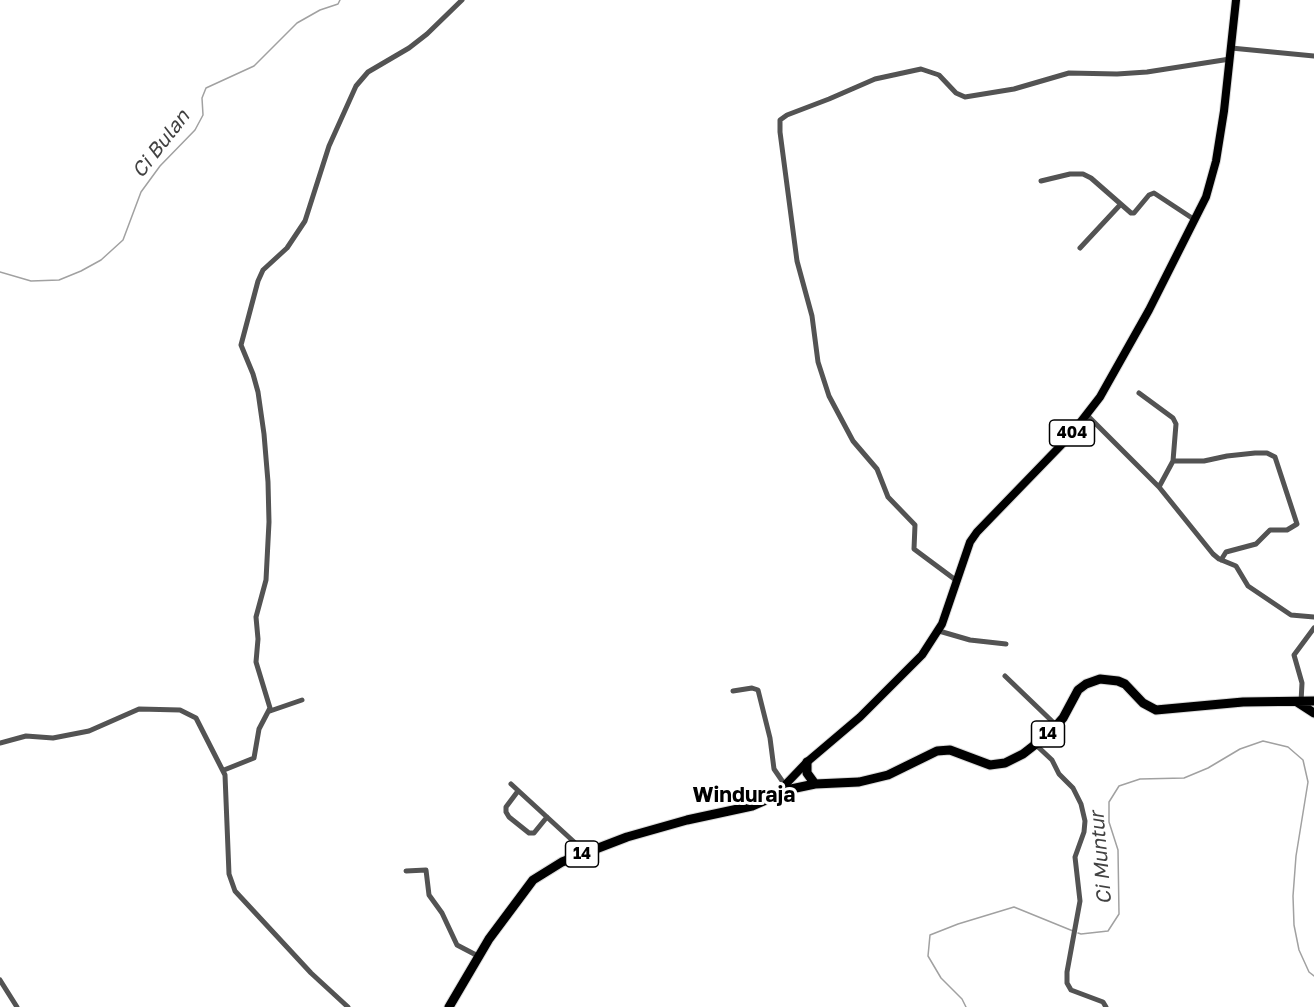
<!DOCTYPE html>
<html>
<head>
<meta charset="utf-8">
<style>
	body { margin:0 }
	canvas { display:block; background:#fff }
</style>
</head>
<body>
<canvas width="1314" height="1007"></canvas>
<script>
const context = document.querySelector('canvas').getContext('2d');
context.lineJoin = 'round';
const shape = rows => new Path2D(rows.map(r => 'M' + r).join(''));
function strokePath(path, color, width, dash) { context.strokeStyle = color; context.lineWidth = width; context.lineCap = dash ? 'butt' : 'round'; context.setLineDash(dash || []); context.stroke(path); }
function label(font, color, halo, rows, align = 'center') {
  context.font = font + ' "Golos Text",sans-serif'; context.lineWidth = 6; context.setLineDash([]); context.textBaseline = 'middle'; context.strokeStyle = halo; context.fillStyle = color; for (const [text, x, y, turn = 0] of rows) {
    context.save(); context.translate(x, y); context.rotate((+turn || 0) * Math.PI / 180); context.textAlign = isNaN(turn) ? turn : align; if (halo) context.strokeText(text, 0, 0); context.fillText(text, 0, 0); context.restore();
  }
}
const stream = shape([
	[0,272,31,281,59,280,81,271,101,260,123,240,141,192,160,166,195,130,203,115,202,98,206,88,254,66,297,23,320,10,338,4,340,0],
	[1078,933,1081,934,1108,931,1119,914,1118,850,1109,822,1109,802,1119,786,1140,779,1184,778,1208,768,1240,749,1263,741,1288,747,1303,760,1308,782,1296,856,1293,896,1294,925,1299,950,1309,972,1314,976],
	[966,1007,962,999,941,978,928,956,930,935,958,924,1014,907,1073,931]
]);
const minor = shape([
	[1231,48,1314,56],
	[1041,181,1070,174,1083,174,1091,178,1131,213,1134,213,1149,195,1154,193,1195,220],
	[1080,248,1120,205],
	[1139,393,1173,418,1176,424,1173,461,1159,487],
	[1087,415,1159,487,1213,554,1219,559,1236,566,1248,586,1291,615,1314,617],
	[1173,461,1204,461,1227,456,1255,453,1267,453,1275,457,1297,524,1287,530,1270,530,1256,544,1226,552,1221,560],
	[957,581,914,549,915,525,888,497,877,469,853,441,829,396,818,362,812,316,797,261,780,132,780,120,787,115,829,99,875,79,921,69,939,75,956,93,965,97,1014,89,1069,73,1117,74,1147,72,1230,59],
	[939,631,970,640,1006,644],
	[1005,676,1057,726],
	[733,691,752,688,758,690,770,738,774,769,785,785],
	[1301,702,1302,683,1294,655,1314,628],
	[270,711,302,700],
	[0,743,26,736,53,738,89,731,139,709,180,710,196,718,225,775,229,874,235,891,311,973,348,1007],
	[1036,745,1052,760,1059,774,1073,788,1081,804,1085,821,1084,832,1075,857,1080,901,1067,972,1067,983,1071,990,1103,1002,1106,1007],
	[224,770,254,758,259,729,270,708,256,662,258,639,256,617,266,580,269,522,268,482,264,434,258,392,253,374,241,345,258,281,263,270,287,248,305,221,329,146,356,86,368,72,409,48,427,34,462,0],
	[511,784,585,852],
	[518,791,506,807,506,812,509,817,529,833,534,833,547,817],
	[406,871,426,870,429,895,442,913,457,945,478,956],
	[0,980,17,1007]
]);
const primary = shape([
	[781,793,785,785,807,762,860,717,922,655,942,624,970,542,977,532,1069,437,1100,397,1149,310,1206,197,1216,161,1224,111,1236,0]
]);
const trunk = shape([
	[1297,702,1314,713],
	[807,762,807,773,815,784],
	[449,1007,489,939,533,880,562,862,627,837,687,820,752,806,791,789,815,784,859,782,888,775,937,751,950,750,990,765,1005,763,1023,754,1050,733,1063,718,1078,690,1086,684,1100,679,1118,681,1125,684,1143,703,1156,710,1243,702,1314,701]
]);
const shields = [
	[1072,433,45],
	[1048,734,33],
	[582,854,33]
];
const shieldNames = [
	["404",1072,433],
	["14",1048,734],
	["14",582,854]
];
const waterNames = [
	["Ci Bulan",161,144,-52],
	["Ci Muntur",1101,858,-95]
];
const quarterNames = [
	["Winduraja",744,795]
];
strokePath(stream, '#a1a1a1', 1.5);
strokePath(primary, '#dbdbdb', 10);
strokePath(trunk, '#dbdbdb', 11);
strokePath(minor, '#535353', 5);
strokePath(primary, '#000', 8);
strokePath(trunk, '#000', 9);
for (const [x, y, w] of shields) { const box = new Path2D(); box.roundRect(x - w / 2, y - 13, w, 26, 4.5); context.fillStyle = '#fff'; context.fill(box); strokePath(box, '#000', 1.5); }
label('bold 16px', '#000', null, shieldNames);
label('italic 20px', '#424242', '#fff', waterNames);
label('bold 21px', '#000', '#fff', quarterNames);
</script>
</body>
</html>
